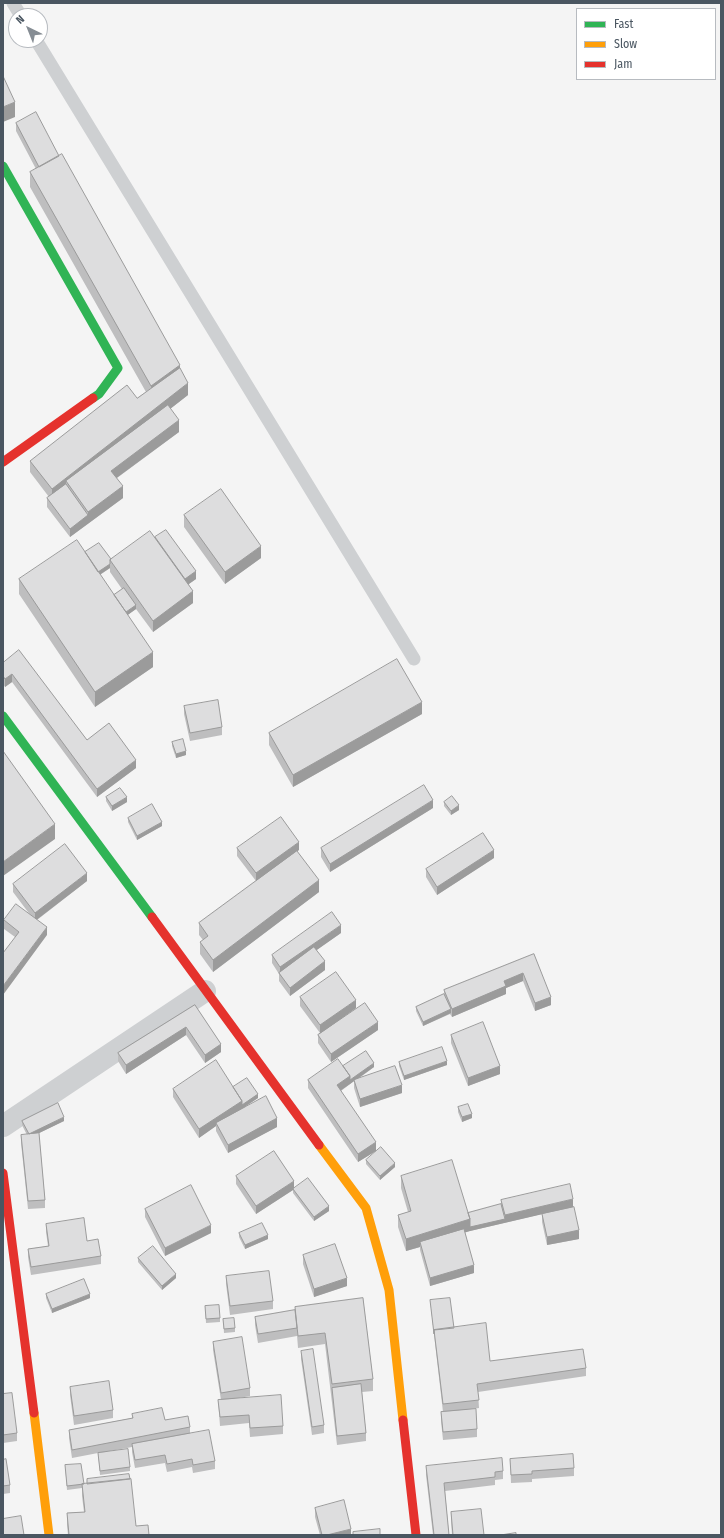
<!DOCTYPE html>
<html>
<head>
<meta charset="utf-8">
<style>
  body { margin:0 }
  #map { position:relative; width:724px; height:1538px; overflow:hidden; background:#f4f4f4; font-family:"Fira Sans Condensed",sans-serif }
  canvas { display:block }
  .frame { position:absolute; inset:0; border:4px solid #4a5661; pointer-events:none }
  .legend { position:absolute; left:576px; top:8px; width:140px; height:72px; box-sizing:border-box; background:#fff; border:1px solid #b7bbc0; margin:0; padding:5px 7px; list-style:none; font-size:12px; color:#4a5661 }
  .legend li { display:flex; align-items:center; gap:8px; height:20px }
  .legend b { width:20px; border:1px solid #b7bbc0 }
  .north { position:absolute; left:8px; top:8px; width:40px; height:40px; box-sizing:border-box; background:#fff; border:1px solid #b7bbc0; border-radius:50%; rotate:317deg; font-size:11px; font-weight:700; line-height:16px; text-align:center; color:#4a5661 }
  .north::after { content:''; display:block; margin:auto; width:14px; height:18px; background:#868d94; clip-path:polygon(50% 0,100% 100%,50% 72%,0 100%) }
</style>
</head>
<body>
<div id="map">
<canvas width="724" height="1538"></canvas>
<div class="frame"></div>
<ul class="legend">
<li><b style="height:5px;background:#30b455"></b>Fast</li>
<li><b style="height:5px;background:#ff9f0a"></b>Slow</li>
<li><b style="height:5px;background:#e5322d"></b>Jam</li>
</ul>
<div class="north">N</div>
</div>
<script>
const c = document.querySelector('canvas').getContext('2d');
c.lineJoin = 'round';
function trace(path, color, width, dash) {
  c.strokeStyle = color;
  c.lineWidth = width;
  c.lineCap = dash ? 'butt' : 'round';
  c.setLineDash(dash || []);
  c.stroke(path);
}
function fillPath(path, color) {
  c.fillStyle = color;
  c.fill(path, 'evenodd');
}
trace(new Path2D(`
  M13,3L21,16
  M36,40L414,659`), '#ced0d2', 13);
trace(new Path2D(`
  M3,1126L205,991`), '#ced0d2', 22);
trace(new Path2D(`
  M3,166L118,368L99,394L93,398
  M3,716L152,917`), '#30b455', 9);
trace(new Path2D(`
  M319,1145L366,1208L389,1290L403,1420
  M34,1413L49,1535`), '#ff9f0a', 9);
trace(new Path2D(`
  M3,462L93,398
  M152,917L319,1145
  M3,1173L34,1413
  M403,1420L416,1535`), '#e5322d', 9);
fillPath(new Path2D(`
  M16,123L59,156L180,368L188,395L170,409L179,432L117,478L123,498L70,537L47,507V498L49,497L30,472V461L137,398L146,392L30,187V172L36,169L16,131Z
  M184,515L261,558L225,584L184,527Z
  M155,537L196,579L189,584L193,603L153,632L136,609L127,615L153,667L95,707L19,594V579L85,552L111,559ZM110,568V572L122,589L114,595L100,575Z
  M3,663L87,740L136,768L97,797L12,682L5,687L3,684Z
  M184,706L222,727V735L190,741L184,714Z
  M422,714L293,787L269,745V733Z
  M172,742L186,755L176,758L172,746Z
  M106,797L127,802L112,811L106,801Z
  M444,802L459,810L451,815L444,806Z
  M433,808L330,872L321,857V848Z
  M128,818L162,826L137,840L128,822Z
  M237,848L299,850L297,851L319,892L213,972L200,954V942L203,940L199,935V923L256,881L237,856Z
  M494,858L437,895L426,877V869Z
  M87,881L37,920L47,935L15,937L4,929V920L31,916L13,892V884Z
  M341,933L316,950L325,970L290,996L279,981V974L272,963V955Z
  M534,954L551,1005L535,1011L523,981L506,988V994L452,1017L450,1014L423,1026L416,1011V1007L444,994V990Z
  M300,997L356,1008L327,1029L378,1030L331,1062L318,1043V1035L320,1033L300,1006Z
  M195,1005L221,1052L205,1063L186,1035L126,1074L118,1061V1053Z
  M451,1035L500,1074L468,1086L451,1043Z
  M399,1062L447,1065L404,1080L399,1066Z
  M343,1066L374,1067L358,1079L402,1093L360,1107L354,1088V1081L341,1091L376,1151L358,1162L308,1088V1080Z
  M233,1087L258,1098L245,1107L277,1127L228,1153L216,1131V1126L199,1138L173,1097V1089Z
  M458,1107L472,1118L462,1122L458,1112Z
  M22,1121H64L39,1133L45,1200V1208L28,1209L21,1143V1135H27L22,1125Z
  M366,1160L395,1167L380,1180L366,1164Z
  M236,1176L294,1188L329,1211L314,1221L293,1193V1190L256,1214L236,1184Z
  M401,1176L468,1213L501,1204V1200L573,1207L579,1239L547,1245L542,1222V1214L470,1231L465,1232L474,1273L430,1286L420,1250V1247L406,1251L398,1227V1215L408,1212L401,1188Z
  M145,1209L211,1233L165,1256L145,1217Z
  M46,1224L87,1241L101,1256V1264L31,1275L28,1257V1249L48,1246L46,1232Z
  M239,1233L268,1239L245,1249L239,1237Z
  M303,1255L347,1286L314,1297L303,1264Z
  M138,1258L176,1278L162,1290L138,1262Z
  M226,1276L273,1301V1309L230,1315L226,1284Z
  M46,1294L90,1298L52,1313L46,1298Z
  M363,1298L373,1379V1391L362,1392L366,1433V1441L337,1445L325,1344L298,1348L297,1335V1336L258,1343L255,1325V1317L295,1310V1307Z
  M430,1300L454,1328L490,1361L586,1368V1376L478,1392L479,1408L459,1411L477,1429V1437L443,1440L441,1421V1412H443Z
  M205,1306L220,1318V1322L206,1323Z
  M223,1319L235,1328V1332L224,1333Z
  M213,1342L250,1388V1396L234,1399L283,1426V1434L250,1437L249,1423L220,1426L218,1400H221L213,1350Z
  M301,1351L324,1425V1433L312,1435L301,1359Z
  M70,1387L113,1410V1418L74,1425L70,1395Z
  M3,1394L17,1433V1441L3,1443Z
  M132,1414L165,1420L190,1427V1433L215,1461V1469L193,1473L192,1467L167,1472L165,1463L135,1468L132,1452V1447L105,1452L130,1467V1471L100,1475L98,1453L72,1458L69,1438V1430L132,1418Z
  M510,1459L574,1468V1476L532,1479V1482L511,1483Z
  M3,1460L10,1485V1493L3,1494Z
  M65,1465L84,1484H87V1479L136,1526L149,1535H68L67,1525V1513L84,1512L82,1496V1488L67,1490Z
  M426,1466L503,1471V1479L495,1480V1485L445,1491L449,1535H433L426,1475Z
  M315,1508L351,1535H320L315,1517Z
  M451,1512L484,1535H452L451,1520Z`), '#bebebf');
fillPath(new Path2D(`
  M15,102V117L3,122V107Z
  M180,365V380L151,401V386Z
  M188,383V395L70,487L66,481V490L52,501V489Z
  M179,420V432L111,482V471Z
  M123,486V498L70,537V529L88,515V512Z
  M261,546V558L225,584V572Z
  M110,564V568L93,579V575Z
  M196,571V579L183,588V580Z
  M193,591V603L153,632V621Z
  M136,605V609L121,620V616Z
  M153,652V667L95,707V692Z
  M12,674V682L5,687V679Z
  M422,702V714L293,787V775Z
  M186,751V755L176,758V754Z
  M136,760V768L97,797V789Z
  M127,797V802L112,811V806Z
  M433,800V808L330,872V864Z
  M459,805V810L451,815V811Z
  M162,822V826L137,840V836Z
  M55,824V839L3,876V862Z
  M299,842V850L256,881V873Z
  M494,850V858L437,895V887Z
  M87,873V881L35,921V913Z
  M319,880V892L213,972V960Z
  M341,925V933L280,976V967Z
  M47,927V935L3,995V986Z
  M325,961V970L290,996V988Z
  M523,973V981L506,988V994L452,1017V1009L504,981Z
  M551,997V1005L535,1011V1003Z
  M356,1000V1008L320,1034V1025Z
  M451,1009V1013L423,1026V1022Z
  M378,1022V1030L331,1062V1054Z
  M186,1027V1035L126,1074V1065Z
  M221,1044V1052L205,1063V1055Z
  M447,1061V1065L404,1080V1076Z
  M374,1063V1067L350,1084V1080Z
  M500,1066V1074L468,1086V1078Z
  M350,1076V1084L337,1093V1085Z
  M402,1085V1093L360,1107V1099Z
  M258,1094V1098L217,1125L216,1123V1126L199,1138V1129L242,1101Z
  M472,1114V1118L462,1122V1117Z
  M64,1117V1121L29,1138V1134Z
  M277,1118V1127L228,1153V1145Z
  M376,1142V1151L358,1162V1154Z
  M395,1163V1167L380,1180V1176Z
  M294,1181V1189H293V1190L256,1214V1206Z
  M573,1199V1207L470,1231L421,1246L420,1242V1247L406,1251V1239L470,1219H505V1215Z
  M329,1206V1211L314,1221V1217Z
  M211,1225V1233L165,1256V1248Z
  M579,1230V1239L547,1245V1237Z
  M268,1235V1239L245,1249V1245Z
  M474,1265V1273L430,1286V1278Z
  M176,1274V1278L162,1290V1286Z
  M347,1278V1286L314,1297V1289Z
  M90,1294V1298L52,1313V1309Z
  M351,1529V1535H327Z`), '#9b9b9b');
const building = new Path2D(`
  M3,76L15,102L3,107Z
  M36,112L59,156L39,167L16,123Z
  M62,154L180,365L151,386L30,172Z
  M180,368L188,383L52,489L30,461L127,385L137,398Z
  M168,405L179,420L111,471L123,486L88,512L66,481Z
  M66,484L88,515L70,529L47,498Z
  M221,489L261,546L225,572L184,515Z
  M166,530L196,571L185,579L155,537Z
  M150,531L193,591L153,621L110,560Z
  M77,540L153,652L95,692L19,579Z
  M99,543L111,559L110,560V564L98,572L85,552Z
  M124,588L136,605L126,612L114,595Z
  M19,650L87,740L109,723L136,760L97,789L12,674L5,679L3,676V663Z
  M397,659L422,702L293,775L269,733Z
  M218,700L222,727L190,733L184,706Z
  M183,739L186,751L176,754L172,742Z
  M3,751L55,824L3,862Z
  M424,785L433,800L330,864L321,848Z
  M120,788L127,797L112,806L106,797Z
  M452,796L459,805L451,811L444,802Z
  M152,804L162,822L137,836L128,818Z
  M281,817L299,842L256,873L237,848Z
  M483,833L494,850L437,887L426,869Z
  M65,844L87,873L35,913L13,884Z
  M297,851L319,880L213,960L200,942L208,936L199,923Z
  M16,904L47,927L3,986V953L19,932L4,920Z
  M332,912L341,925L280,967L272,955Z
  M314,947L325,961L290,988L279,973Z
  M534,954L551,997L535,1003L523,973L504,981L506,986L452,1009L444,990Z
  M336,972L356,1000L320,1025L300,997Z
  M444,994L451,1009L423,1022L416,1007Z
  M365,1003L378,1022L331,1054L318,1035Z
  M195,1005L221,1044L205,1055L186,1027L126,1065L118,1053Z
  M483,1022L500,1066L468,1078L451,1035Z
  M442,1047L447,1061L404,1076L399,1062Z
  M366,1051L374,1063L350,1080V1076L343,1066Z
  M338,1059L350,1076L337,1085L376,1142L358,1154L308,1080Z
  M216,1060L242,1101L199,1129L173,1089Z
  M395,1066L402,1085L360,1099L354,1080Z
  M247,1078L258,1094L242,1105V1101L233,1087Z
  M266,1096L277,1118L228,1145L216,1123Z
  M58,1103L64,1117L29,1134L22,1121Z
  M468,1104L472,1114L462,1117L458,1107Z
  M39,1133L45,1200L28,1201L21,1135Z
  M381,1147L395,1163L380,1176L366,1160Z
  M274,1151L294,1181L256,1206L236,1176Z
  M452,1160L470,1219L406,1239L398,1215L411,1211L401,1176Z
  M308,1178L329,1206L314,1217L293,1189Z
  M570,1184L573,1199L505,1215L501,1200Z
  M191,1185L211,1225L165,1248L145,1209Z
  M501,1204L505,1219L470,1227V1219L468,1213Z
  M574,1207L579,1230L547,1237L542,1214Z
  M84,1218L87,1241L98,1239L101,1256L31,1267L28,1249L49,1246L46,1224Z
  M262,1223L268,1235L245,1245L239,1233Z
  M464,1229L474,1265L430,1278L420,1242Z
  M335,1244L347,1278L314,1289L303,1255Z
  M153,1246L176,1274L162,1286L138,1258Z
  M269,1271L273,1301L230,1306L226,1276Z
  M84,1279L90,1294L52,1309L46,1294Z
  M363,1298L373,1379L332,1384L325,1333L298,1336L295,1307Z
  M450,1298L454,1328L434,1330V1334L430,1300Z
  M219,1305L220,1318L206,1319L205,1306Z
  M295,1310L297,1328L258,1334L255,1317Z
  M234,1318L235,1328L224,1329L223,1319Z
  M486,1323L490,1361L583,1349L586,1368L477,1384L479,1400L443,1404L434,1330Z
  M242,1337L250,1388L221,1393L213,1342Z
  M313,1349L324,1425L312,1427L301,1351Z
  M109,1381L113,1410L74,1416L70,1387Z
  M361,1384L366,1433L337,1436L332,1388Z
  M12,1393L17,1433L3,1435V1394Z
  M281,1395L283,1426L250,1428L249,1415L220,1417L218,1400Z
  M162,1408L165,1420L188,1416L190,1427L72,1450L69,1430L133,1418L132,1414Z
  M476,1409L477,1429L443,1432L441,1412Z
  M209,1430L215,1461L193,1465L192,1459L167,1464L165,1455L135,1460L132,1444Z
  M128,1449L130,1467L100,1471L98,1453Z
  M573,1454L574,1468L532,1471V1474L511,1475L510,1459Z
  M502,1458L503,1471L495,1472V1477L444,1483L449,1535H434L426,1466Z
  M6,1459L10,1485L3,1486V1460Z
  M81,1464L84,1484L67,1486L65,1465Z
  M129,1474L130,1479L87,1484V1479Z
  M131,1479L136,1526L148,1525L149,1535H69L67,1513L85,1512L82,1484Z
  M344,1500L351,1529L327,1535H322L315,1508Z
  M481,1509L484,1535H453L451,1512Z
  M21,1516L24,1535H3V1519Z
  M380,1529V1535H353V1532Z
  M516,1533V1535H501Z`);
fillPath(building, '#ddddde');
trace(building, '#9b9b9b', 1);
</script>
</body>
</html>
